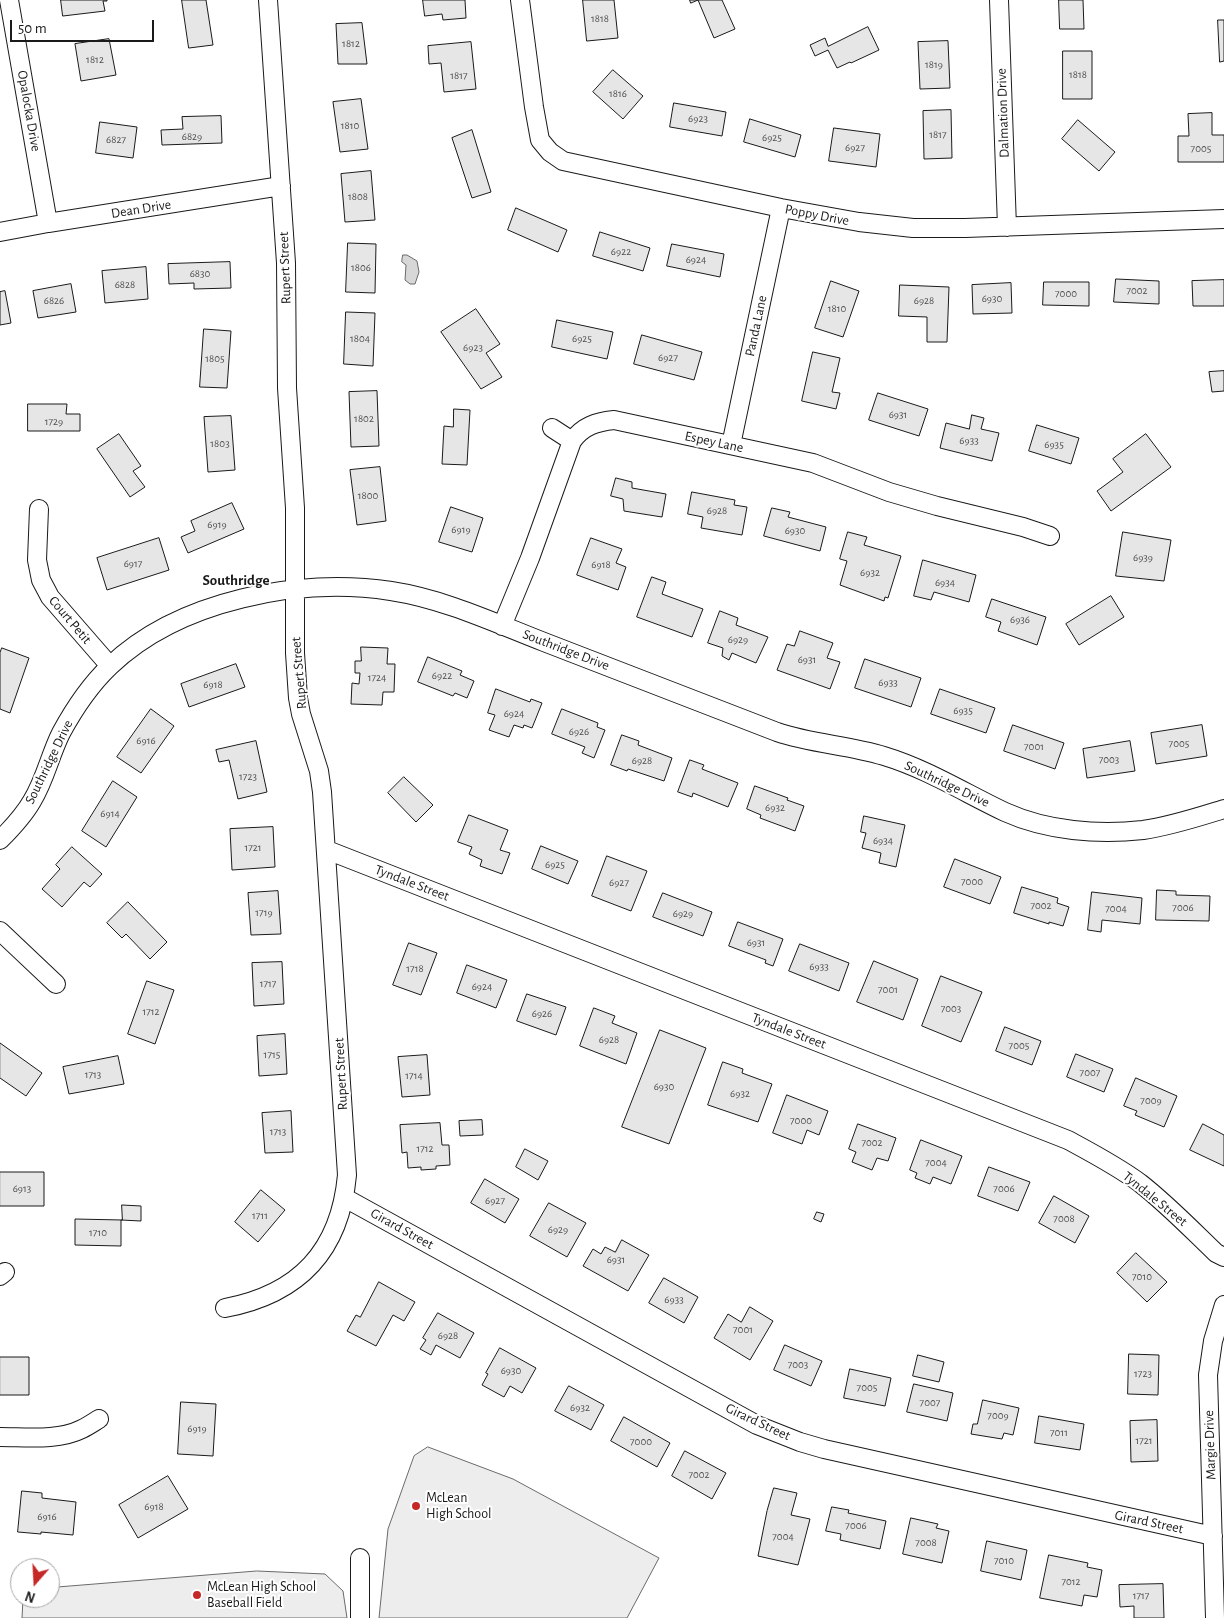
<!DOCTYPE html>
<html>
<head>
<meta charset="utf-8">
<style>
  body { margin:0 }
  #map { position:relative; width:1224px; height:1618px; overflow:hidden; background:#fff; font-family:"Alegreya Sans",sans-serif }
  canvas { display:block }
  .north { position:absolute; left:10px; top:1558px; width:50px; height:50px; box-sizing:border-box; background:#fff; border:1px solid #a3a3a3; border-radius:50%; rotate:199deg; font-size:14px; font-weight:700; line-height:20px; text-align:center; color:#1a1a1a }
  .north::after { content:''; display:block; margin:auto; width:18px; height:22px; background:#c62828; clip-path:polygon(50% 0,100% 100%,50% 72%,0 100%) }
  .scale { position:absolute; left:10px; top:20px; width:144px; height:22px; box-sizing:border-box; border:2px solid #1a1a1a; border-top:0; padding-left:6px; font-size:15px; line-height:18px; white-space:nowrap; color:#1a1a1a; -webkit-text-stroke:4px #fff; paint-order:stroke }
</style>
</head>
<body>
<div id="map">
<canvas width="1224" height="1618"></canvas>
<div class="north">N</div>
<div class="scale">50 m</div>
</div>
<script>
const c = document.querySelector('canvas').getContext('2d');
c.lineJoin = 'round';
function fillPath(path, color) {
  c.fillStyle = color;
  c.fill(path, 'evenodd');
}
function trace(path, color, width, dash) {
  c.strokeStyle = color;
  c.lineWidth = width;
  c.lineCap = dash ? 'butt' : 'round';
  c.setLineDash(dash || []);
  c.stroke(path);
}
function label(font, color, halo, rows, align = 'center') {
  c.font = font + ' "Alegreya Sans",sans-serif';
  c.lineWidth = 4;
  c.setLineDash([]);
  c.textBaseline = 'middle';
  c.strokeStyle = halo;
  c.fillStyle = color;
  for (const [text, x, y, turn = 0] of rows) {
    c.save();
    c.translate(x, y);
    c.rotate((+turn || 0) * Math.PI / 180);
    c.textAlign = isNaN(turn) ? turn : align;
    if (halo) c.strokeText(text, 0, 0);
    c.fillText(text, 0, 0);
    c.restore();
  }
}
const green = new Path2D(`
  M428,1447L513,1479L659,1558L627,1618H379L388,1529L414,1456Z
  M257,1571L325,1574L343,1591L347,1618H22L23,1598H50V1588Z`);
fillPath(green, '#ededed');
trace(green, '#6a6a6a', 1);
const water = new Path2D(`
  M403,255H407L417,261L419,272L415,284H410L405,280L406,265L402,262Z`);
fillPath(water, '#d7d7d7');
trace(water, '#6a6a6a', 1);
const building = new Path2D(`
  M61,0H107V1H103L105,11L63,16Z
  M182,0H206L213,45L189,48Z
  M423,0H465L466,18L443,20L442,14L425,16Z
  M583,0H614L618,38L587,41Z
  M690,0H722L735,29L714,38L698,0L691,3Z
  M1059,0H1083L1084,29H1060Z
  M1218,20H1224V61L1220,62Z
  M362,23L367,64H338L336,24Z
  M868,27L879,50L851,63L850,62L837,68L828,50L815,56L810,45L825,38L828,46Z
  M109,39L116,75L81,81L75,44Z
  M948,41L950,88L920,89L918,42Z
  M471,42L476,89L444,92L441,63L429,64L428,46Z
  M1063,51H1092V99H1063Z
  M613,70L643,96L623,119L593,92Z
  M361,99L368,149L340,152L333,102Z
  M674,103L726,112L722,136L670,127Z
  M951,110L952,158L924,159L923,111Z
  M1212,113V135H1224V162H1178V136H1189L1188,114Z
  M221,116L222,143L162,145L161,130L183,129L182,117Z
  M750,119L801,135L795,157L744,142Z
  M1078,120L1115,152L1099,171L1062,139Z
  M100,122L137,127L133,158L96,153Z
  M834,128L880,134L876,167L829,161Z
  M472,130L491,192L472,198L452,138Z
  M371,171L375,220L345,222L341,174Z
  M516,208L567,230L558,252L508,230Z
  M600,232L650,248L643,271L593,256Z
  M348,243L376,244L375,293L346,292Z
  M672,244L724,254L720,277L667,266Z
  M230,262L231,288L194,289V283L169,284L168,264Z
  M146,267L148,299L105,303L102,271Z
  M1116,279L1159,281V304L1114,302Z
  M1224,280V306H1193L1192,281Z
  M831,281L859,291L843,337L815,328Z
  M1044,282H1089V306L1043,305Z
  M1011,283L1012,313L973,314L972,285Z
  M71,284L76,312L38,318L33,291Z
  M900,285L949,287L947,342H927V317L899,316Z
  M5,291L11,323L0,325V292Z
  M476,309L500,344L486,353L502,377L481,389L441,332Z
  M346,312L375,313L373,366L344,364Z
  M557,320L613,332L607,359L552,347Z
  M204,329L231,331L227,388L200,387Z
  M642,335L702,352L694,380L634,364Z
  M813,352L840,358L832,392L840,393L836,409L802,401Z
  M1224,371V391L1212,392L1209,372Z
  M377,391L379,446L351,447L349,392Z
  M878,393L928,409L919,436L869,420Z
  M28,404H67L66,414H80V431H28Z
  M454,409L470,410L467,465L442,464L444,426L453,427Z
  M972,415L984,418L981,429L999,433L992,461L940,448L946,423L969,429Z
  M231,416L235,470L208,472L204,417Z
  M1037,425L1079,438L1071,464L1029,451Z
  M119,434L141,466L133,471L145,487L130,497L97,449Z
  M1146,434L1171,467L1111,511L1097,491L1123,472L1113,459Z
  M380,467L386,521L357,525L350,470Z
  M616,478L632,482V488L666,494L662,517L624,511L623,499L611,496Z
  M692,492L735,500L734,505L747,507L742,535L701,528L703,517L688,514Z
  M232,503L244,529L188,553L181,537L195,531L191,521Z
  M451,507L483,518L472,552L439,542Z
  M772,508L790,512L788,517L826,527L820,551L764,536Z
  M848,532L867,537L864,545L901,556L888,598L885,597L884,601L840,585L847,561L840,559Z
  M1123,532L1171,540L1164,581L1116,576Z
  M159,538L169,570L107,590L97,558Z
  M591,538L622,549L616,563L626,567L618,590L577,575Z
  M923,560L976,575L969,602L934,592L931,600L914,596Z
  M652,577L666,582L662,594L703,609L692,637L637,617Z
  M1111,596L1124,617L1079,645L1066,624Z
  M992,599L1046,617L1037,645L998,631L1001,622L986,617Z
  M720,611L738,618L736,625L768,637L756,663L732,653L729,660L722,656L723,648L708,643Z
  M800,631L833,643L827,658L840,662L830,689L777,670L787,644L794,646Z
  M361,647L388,648L387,664H395L394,692H383L382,705L351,704L352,683L359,684L360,673H355V661H361Z
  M2,648L29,658L10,713L0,709V653Z
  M428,657L462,671L460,675L474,681L467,698L455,693L453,696L418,682Z
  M865,659L921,678L911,707L855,688Z
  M236,664L245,687L189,707L181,684Z
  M496,689L530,702L531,699L542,703L532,728L524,725L523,728L514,725L509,737L489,730L495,715L488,713Z
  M940,689L995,708L986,733L931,714Z
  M151,709L174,726L141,773L117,757Z
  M562,709L598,723L597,727L605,730L594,758L582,753L585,747L552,734Z
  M1013,725L1064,743L1055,769L1004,751Z
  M1202,725L1207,756L1156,764L1151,733Z
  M622,735L639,741L638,745L672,758L664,781L628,769L627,771L611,765Z
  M256,741L267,792L238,799L229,760L219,762L216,750Z
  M1130,741L1135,771L1087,778L1083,749Z
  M690,760L704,765L702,769L738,783L728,807L693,793L692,797L678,792Z
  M404,777L433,805L416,822L388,793Z
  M113,781L137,797L106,847L82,831Z
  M755,786L788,798L787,800L804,806L795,831L760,818L761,815L747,809Z
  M469,815L508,830L500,850L510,853L502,874L480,866L482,860L469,854L472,847L458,842Z
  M864,816L905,825L896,867L879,863L881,853L862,848L866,833L861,832Z
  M273,827L275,867L232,870L230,829Z
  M541,846L578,861L568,884L532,869Z
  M72,847L102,874L90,887L84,882L62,907L42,889L60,869L56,865Z
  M607,856L647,871L631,911L592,896Z
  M955,859L1001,877L990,904L944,887Z
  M1022,887L1058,898L1057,903L1069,907L1063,926L1049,922V924L1014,913Z
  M1157,890L1176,891V895L1210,896L1209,921L1156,920Z
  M278,891L281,934L251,935L248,893Z
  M1092,892L1142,898L1140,924L1102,920L1101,932L1088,930Z
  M663,893L712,912L703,936L653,917Z
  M128,902L167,942L150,959L126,934L122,938L107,923Z
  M738,922L783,939L773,966L765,963L766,960L729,946Z
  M409,943L437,953L421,995L393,985Z
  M800,944L849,963L839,991L789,971Z
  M874,961L918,979L903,1020L857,1002Z
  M282,962L284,1004L254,1006L252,963Z
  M467,965L507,980L496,1008L457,993Z
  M941,976L982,992L961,1042L922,1026Z
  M147,981L174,990L155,1044L128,1034Z
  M527,994L566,1007L556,1035L517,1021Z
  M594,1008L615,1016L612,1023L637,1033L626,1064L580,1046Z
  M1005,1027L1041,1041L1032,1065L996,1051Z
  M660,1030L706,1048L669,1144L622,1127Z
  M285,1034L287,1074L259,1076L257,1036Z
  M0,1043L42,1073L26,1096L0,1078Z
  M1076,1054L1113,1069L1104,1092L1067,1077Z
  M427,1055L430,1095L402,1097L398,1057Z
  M118,1056L124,1084L69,1094L63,1067Z
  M723,1062L743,1069L742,1073L772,1084L758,1122L708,1105Z
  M1136,1078L1177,1096L1164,1127L1135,1115L1137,1111L1124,1106Z
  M787,1095L828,1111L819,1135L807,1130L802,1144L773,1133Z
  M291,1111L293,1152L265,1153L262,1113Z
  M482,1120L483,1135L460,1136L459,1121Z
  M440,1123L442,1145H449L450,1165L436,1166V1169L421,1170V1167L408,1168L407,1152L402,1153L400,1125Z
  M858,1124L896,1138L888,1161L877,1158L872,1170L852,1162L856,1152L849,1149Z
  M1203,1124L1224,1135V1166L1190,1150Z
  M921,1140L962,1156L951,1184L933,1177L930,1184L915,1178L917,1173L910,1170Z
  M525,1149L548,1161L538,1180L516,1167Z
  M989,1167L1030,1182L1018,1211L978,1196Z
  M0,1172H44V1206H0Z
  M485,1179L519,1199L505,1223L471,1203Z
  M261,1190L285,1210L258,1242L235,1222Z
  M1054,1196L1089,1216L1075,1243L1039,1223Z
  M549,1203L586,1223L567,1257L530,1236Z
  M122,1205L141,1206V1221L121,1220V1246L75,1245V1219L122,1220Z
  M817,1212L824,1214L821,1222L814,1219Z
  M622,1240L649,1255L628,1291L583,1266L593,1249L601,1254L605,1247L615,1252Z
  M1136,1253L1167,1282L1147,1302L1117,1273Z
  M664,1278L698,1297L684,1323L649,1303Z
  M379,1282L415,1302L404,1321L393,1315L376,1346L347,1331L356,1315L360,1317Z
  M750,1307L773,1321L750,1360L714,1338L728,1314L741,1322Z
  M438,1313L474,1333L460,1358L436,1345L431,1355L420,1349L426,1340L423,1338Z
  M785,1345L822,1361L811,1386L774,1370Z
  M500,1348L536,1368L522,1393L510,1386L504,1397L482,1385L488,1374L486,1373Z
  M1129,1354L1159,1355L1158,1395L1128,1394Z
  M918,1355L944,1362L939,1382L913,1376Z
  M0,1357H29V1395H0Z
  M850,1369L891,1378L885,1406L844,1398Z
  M914,1384L953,1393L947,1421L907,1412Z
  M569,1386L604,1405L591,1430L555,1411Z
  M983,1400L1019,1408L1013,1435L1004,1433L1002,1439L971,1434L973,1424H977Z
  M181,1402L216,1404L213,1456L178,1454Z
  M1039,1416L1084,1424L1080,1450L1035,1443Z
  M624,1417L670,1443L657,1467L611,1441Z
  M1157,1420L1158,1461L1131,1462L1130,1421Z
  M685,1451L726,1473L712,1499L672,1476Z
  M168,1476L188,1509L138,1538L119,1505Z
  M774,1488L797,1493L791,1515L810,1519L798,1565L758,1556L767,1511Z
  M22,1491L42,1493V1498L76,1502L73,1535L41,1532V1534L18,1532Z
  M832,1507L849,1510L848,1513L886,1521L880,1549L840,1540L841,1534L826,1531Z
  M911,1518L938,1524L936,1528L949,1531L942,1563L903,1554Z
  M987,1541L1027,1550L1021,1580L981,1571Z
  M1049,1555L1088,1563L1087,1567L1102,1570L1097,1597L1084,1595L1082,1606L1040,1598Z
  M1163,1584L1164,1618H1134V1606L1120,1607L1119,1585Z`);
fillPath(building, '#e6e6e6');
trace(building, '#1a1a1a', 1);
const minor = new Path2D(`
  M9,0L48,223
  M520,0L534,107L540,140L550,152L563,161L781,208L859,222L913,228H965L1224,219
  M999,0L1007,227
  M0,232L48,223L281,186
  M552,428L572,441
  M731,445L781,208
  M39,509L37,560L41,580L50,597L110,666
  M502,626L530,558L572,441C583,426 596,422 614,420L813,463L889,492L937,506L1023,527L1050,536
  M0,840C11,829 24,815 32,801C45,780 50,755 61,733C74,709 90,685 110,666C179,600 299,577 391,591C444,599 495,623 544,642C622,672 699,702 777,732C812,744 849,745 884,756C927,769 965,793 1005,812C1047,831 1098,835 1143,830C1171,826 1198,817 1224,809
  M327,850L1068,1140C1092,1153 1117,1166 1140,1183C1167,1204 1191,1229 1216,1253L1224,1257
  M0,931L56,984
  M345,1198L757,1425L800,1442L824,1449L1213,1536
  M0,1276L5,1272
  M225,1308C299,1294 340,1251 347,1175L322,792L319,771L301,714L298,698L295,653V508L287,388L286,263L268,0
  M0,1437C26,1437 58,1441 82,1429C88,1426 94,1422 99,1419
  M360,1618V1558
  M1215,1618L1208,1375L1213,1341L1224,1305`);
trace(minor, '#1a1a1a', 20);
trace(minor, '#fff', 18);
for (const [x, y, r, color] of [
  [416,1506,5,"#c62828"],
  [197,1595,5,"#c62828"]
]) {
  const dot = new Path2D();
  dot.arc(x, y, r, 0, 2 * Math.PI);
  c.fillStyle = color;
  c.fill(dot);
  trace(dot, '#fff', 2);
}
label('11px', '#4d4d4d', null, [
  ["1818",600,19],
  ["1812",351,44],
  ["1812",95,60],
  ["1819",934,65],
  ["1818",1078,75],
  ["1817",459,76],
  ["1816",618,94],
  ["6923",698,119],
  ["1810",350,126],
  ["1817",938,135],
  ["6829",192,137],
  ["6925",772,138],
  ["6827",116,140],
  ["6927",855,148],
  ["7005",1201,149],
  ["1808",358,197],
  ["6922",621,252],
  ["6924",696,260],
  ["1806",361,268],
  ["6830",200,274],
  ["6828",125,285],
  ["7002",1137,291],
  ["7000",1066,294],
  ["6930",992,299],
  ["6826",54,301],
  ["6928",924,301],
  ["1810",837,309],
  ["1804",360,339],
  ["6925",582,339],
  ["6923",473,348],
  ["6927",668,358],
  ["1805",215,359],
  ["6931",898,415],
  ["1802",364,419],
  ["1729",54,422],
  ["6933",969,441],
  ["1803",220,444],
  ["6935",1054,445],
  ["1800",368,496],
  ["6928",717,511],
  ["6919",217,525],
  ["6919",461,530],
  ["6930",795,531],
  ["6939",1143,558],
  ["6917",133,564],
  ["6918",601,565],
  ["6932",870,573],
  ["6934",945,583],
  ["6936",1020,620],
  ["6929",738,640],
  ["6931",807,660],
  ["6922",442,676],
  ["1724",377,678],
  ["6933",888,683],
  ["6918",213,685],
  ["6935",963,711],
  ["6924",514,714],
  ["6926",579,732],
  ["6916",146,741],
  ["7005",1179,744],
  ["7001",1034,747],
  ["7003",1109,760],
  ["6928",642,761],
  ["1723",248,777],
  ["6932",775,808],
  ["6914",110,814],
  ["6934",883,841],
  ["1721",253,848],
  ["6925",555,865],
  ["7000",972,882],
  ["6927",619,883],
  ["7002",1041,906],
  ["7006",1183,908],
  ["7004",1116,909],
  ["1719",264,913],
  ["6929",683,914],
  ["6931",756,943],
  ["6933",819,967],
  ["1718",415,969],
  ["1717",268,984],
  ["6924",482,987],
  ["7001",888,990],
  ["7003",951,1009],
  ["1712",151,1012],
  ["6926",542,1014],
  ["6928",609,1040],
  ["7005",1019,1046],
  ["1715",272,1055],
  ["7007",1090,1073],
  ["1713",93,1075],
  ["1714",414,1076],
  ["6930",664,1087],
  ["6932",740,1094],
  ["7009",1151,1101],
  ["7000",801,1121],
  ["1713",278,1132],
  ["7002",872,1143],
  ["1712",425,1149],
  ["7004",936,1163],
  ["6913",22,1189],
  ["7006",1004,1189],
  ["6927",495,1201],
  ["1711",260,1216],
  ["7008",1064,1219],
  ["6929",558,1230],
  ["1710",98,1233],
  ["6931",616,1260],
  ["7010",1142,1277],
  ["6933",674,1300],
  ["7001",743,1330],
  ["6928",448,1336],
  ["7003",798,1365],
  ["6930",511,1371],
  ["1723",1143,1374],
  ["7005",867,1388],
  ["7007",930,1403],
  ["6932",580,1408],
  ["7009",998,1416],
  ["6919",197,1429],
  ["7011",1059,1433],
  ["1721",1144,1441],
  ["7000",641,1442],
  ["7002",699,1475],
  ["6918",154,1507],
  ["6916",47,1517],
  ["7006",856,1526],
  ["7004",783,1537],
  ["7008",926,1543],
  ["7010",1004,1561],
  ["7012",1071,1582],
  ["1717",1141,1596]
]);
label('14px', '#1a1a1a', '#fff', [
  ["Opalocka Drive",29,111,80],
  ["Dalmation Drive",1003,113,-92],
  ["Dean Drive",141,209,-9],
  ["Poppy Drive",817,215,11],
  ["Rupert Street",285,268,-92],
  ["Panda Lane",756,326,-78],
  ["Espey Lane",714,442,12],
  ["Court Petit",70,620,50],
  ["Southridge Drive",566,650,21],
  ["Rupert Street",299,673,-95],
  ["Southridge Drive",49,762,-64],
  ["Southridge Drive",947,784,25],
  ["Tyndale Street",412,883,21],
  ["Tyndale Street",789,1031,21],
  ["Rupert Street",341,1074,-93],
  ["Tyndale Street",1155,1199,39],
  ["Girard Street",402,1229,29],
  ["Girard Street",758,1422,25],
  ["Margie Drive",1210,1445,-92],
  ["Girard Street",1149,1522,12]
]);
label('14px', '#1a1a1a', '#fff', [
  ["McLean",426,1498],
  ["High School",426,1514],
  ["McLean High School",207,1587],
  ["Baseball Field",207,1603]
], 'left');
label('bold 15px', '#1a1a1a', '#fff', [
  ["Southridge",236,580]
]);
</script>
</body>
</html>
